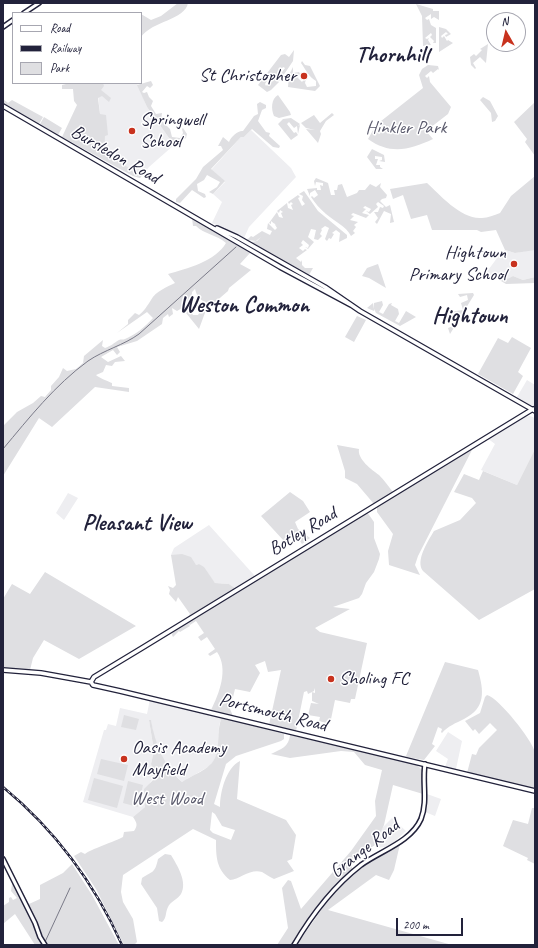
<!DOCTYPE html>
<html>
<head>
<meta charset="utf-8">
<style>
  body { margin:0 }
  #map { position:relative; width:538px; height:948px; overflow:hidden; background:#fff; font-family:Caveat,sans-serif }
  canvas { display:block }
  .frame { position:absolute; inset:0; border:4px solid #22223b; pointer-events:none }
  .legend { position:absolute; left:12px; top:12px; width:130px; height:72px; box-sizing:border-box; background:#fff; border:1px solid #a7a7b1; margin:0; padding:5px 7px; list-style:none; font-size:12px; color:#22223b }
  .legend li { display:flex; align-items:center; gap:8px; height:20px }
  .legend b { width:20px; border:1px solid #a7a7b1 }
  .north { position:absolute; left:486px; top:12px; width:40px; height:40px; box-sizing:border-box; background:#fff; border:1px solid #a7a7b1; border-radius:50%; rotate:352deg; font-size:11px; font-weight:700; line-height:16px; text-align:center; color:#22223b }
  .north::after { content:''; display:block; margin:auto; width:14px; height:18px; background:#c8321e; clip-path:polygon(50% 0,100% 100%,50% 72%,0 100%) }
  .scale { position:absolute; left:396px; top:918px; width:67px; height:18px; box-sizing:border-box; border:2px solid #22223b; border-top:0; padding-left:5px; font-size:12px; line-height:14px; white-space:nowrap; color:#22223b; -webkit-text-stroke:3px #fff; paint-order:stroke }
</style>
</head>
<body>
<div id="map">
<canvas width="538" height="948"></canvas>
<div class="frame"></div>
<ul class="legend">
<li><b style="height:5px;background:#fff"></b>Road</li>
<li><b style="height:5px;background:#22223b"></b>Railway</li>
<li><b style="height:11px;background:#dfdfe2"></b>Park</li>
</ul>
<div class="north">N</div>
<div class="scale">200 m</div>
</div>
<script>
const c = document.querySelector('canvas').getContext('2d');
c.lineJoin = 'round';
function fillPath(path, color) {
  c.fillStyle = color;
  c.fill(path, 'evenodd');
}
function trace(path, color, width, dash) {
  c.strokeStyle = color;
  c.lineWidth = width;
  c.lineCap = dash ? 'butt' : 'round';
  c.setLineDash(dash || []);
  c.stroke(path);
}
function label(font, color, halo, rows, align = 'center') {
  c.font = font + ' Caveat,sans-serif';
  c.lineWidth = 3;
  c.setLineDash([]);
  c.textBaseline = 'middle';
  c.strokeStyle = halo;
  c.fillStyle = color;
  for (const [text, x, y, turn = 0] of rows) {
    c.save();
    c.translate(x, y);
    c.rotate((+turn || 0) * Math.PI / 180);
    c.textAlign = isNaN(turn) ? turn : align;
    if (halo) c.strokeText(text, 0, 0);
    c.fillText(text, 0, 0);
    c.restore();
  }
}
fillPath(new Path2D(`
  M97,83H137L147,107L174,145L149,167L140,178L133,176L98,157L100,114Z
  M251,130L291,168L296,177L249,227L244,238L212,223L222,202L213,194L225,182L211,170L241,137H244Z
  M535,249V277L523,280L513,276L507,279L504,277L501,281L486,273L500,254L505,250L515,253Z
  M527,380L535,385V405H530L517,397Z
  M530,416L535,418V449L517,485L481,470L495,444L487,438L524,417Z
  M68,493L78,498L64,520L56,513Z
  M209,525L254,575V577L235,588L229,584L215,583L199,564L196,565L171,555L174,548Z
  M150,699L210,712L209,717L211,715L222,717L219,725L218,754L215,760L208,767L182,782L165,763L154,737L151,721L149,720L154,751L151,764L155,778L151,781L145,793V807L133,817L83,802L104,730H106L108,724L116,726L120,708L147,714Z
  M448,732L462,741L456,769L445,767L448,759L436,751Z
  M427,794L441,799L435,816L425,812Z
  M392,818L406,831L394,842L385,847L377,848L375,845L383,827Z`), '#eeeef1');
fillPath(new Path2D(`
  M178,3H188C185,20 152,21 141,37V14L151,20L161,16Z
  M416,4L433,9V11H439V20L434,17L431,19V14L425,18L427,20L429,19L431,25L436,28V43H433L434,41L430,37L432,35L431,33L425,38L427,39L429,38L428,40L431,45L423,46L422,16Z
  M439,27L446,29L451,34L446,37L445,35L448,34L446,32L441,36L442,38L444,36L447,41L448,40L453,43L439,52Z
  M488,44L486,63L480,57L473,63L476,68L475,69L471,65L470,57L474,54L476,56L482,50L480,49Z
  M294,50L293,61L287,70L285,69L287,70L279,81L277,79L285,68L283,67L275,78L271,75L265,84L266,86L273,77L279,82L271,90L267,92L258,85L281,55L285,54L289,57Z
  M302,61L305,65L310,66L320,86L315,91L288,87L289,75L293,67V73L299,72L300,74L298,78L302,82L305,78L306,79L305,83L307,87L316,86V81C309,77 306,70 301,63Z
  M428,65L438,66L439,70L438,69L433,73L431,71L425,76L427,78L429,76L430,82L451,107L448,114L426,131L433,139C410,150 390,155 368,139L376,125L423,88L419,75L422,69Z
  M151,81L153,85L150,88L147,86L142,92L144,93L147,92L149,97L153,101L151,106L156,114L162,113L161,120L170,129L172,137L180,138L183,133L182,129L183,128L187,134L186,138L174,145L147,107L137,85Z
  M70,83H103L104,86L101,90L111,98L109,102L102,96L98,98L100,114L106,115L108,135L105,136L104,153L139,174L142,175L140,178L133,176L62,137L77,105L74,101L73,89H62V85Z
  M278,95L290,112L291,115L279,118L274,116C271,109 271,99 278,95Z
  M483,97L490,101L498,116L495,121L492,122L491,113L480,100Z
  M3,99L8,103L12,100L43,117L39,124L3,103Z
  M260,102L266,105V108L262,110L258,121L266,132L270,133L269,136L280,146L279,148L273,147L252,129L244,137H241L211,169L225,181L213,194L209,192L217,187L220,182L207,175L204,180L197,184L198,191L205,194L206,197L204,198L192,190L180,203L176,202V199L196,179L203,167L223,150L221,146H218L223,137L229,142C231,136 239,130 243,131L254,116L258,114L257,104Z
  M535,102V156L525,142L527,139L514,122Z
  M332,113L334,115L326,121L320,131L321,134L318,143L306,129L315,130L306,128L301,123L314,115L320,123Z
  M44,117L62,128L58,135L40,124Z
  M291,118L300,124L298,126L300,125L298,134L297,126L294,128L289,122L287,124L294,133L296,132L298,135L291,140L278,124L283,119Z
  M372,149L384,155L385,162L379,161L382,160V157L375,156V159H378L376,165H380V167L383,169H376L367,157Z
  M535,176V250L515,253L505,250L496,230L481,232L477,230H432L427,215L411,219L403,195L393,199L390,189L427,183C440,195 462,220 482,218C488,218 494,215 500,213L511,196Z
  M316,178L328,183L331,195H335L334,190H337L338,185L342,184L347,197L357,193L359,190H365L370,184L376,187L381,183L380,187L387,195L386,198L382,199L380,201L386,207L390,205L394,222L390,223L391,214L384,211L377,224L375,222L378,218L374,212H378L380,207L383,208L384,206L378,202L376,204L378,207L370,214L366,211L369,212L371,209L365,206L363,208L366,209L362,213L369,215L366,218L353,213L351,215L354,216L350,220L358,222L354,225L356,227L353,231L355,233L351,236C346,226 334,221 326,214C320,209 315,203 311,197L312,196L314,198L318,195L315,190L310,193V196L307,189L317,188V190H321L320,185L323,186V183L316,182L315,186L314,181Z
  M304,191L318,211L347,235V238L339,242L340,233L336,230L332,233L334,234L331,239L329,238L327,241L325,239L329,228L325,226L321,229L322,230L320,234L322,236L318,240L314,239L316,230L311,229L308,237L314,242L308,249L305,247L308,248L309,245L303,240L301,243L303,245L299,248L303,251L305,249L307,250L296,258L301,262L302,260V265L305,268H313L309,275L251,242L257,241L261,237L256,241L247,240L251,236L253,237L262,231L270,235L272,231L267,229L268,223L275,230L277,228L274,223L277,226L271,221V224L269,223L277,212L279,217L283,218L281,213L283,212L280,210L279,213L277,211L287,203L288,208L293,210L291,205L293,204L291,202L289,204L288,202L298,195L300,197L298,198L302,206L305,204L302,200L303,196L299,194Z
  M192,218L250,253L240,264L251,270L229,288L228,291L206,310L199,329L182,308L177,311L172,308L173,314L169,317L168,314L163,318L162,324L137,341L117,347L120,352L117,355L113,350L101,357L108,362L121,356L125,361L115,362L112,366L106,365L103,372L96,375C98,377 109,382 112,383V386L129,388V392L95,387L52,427L39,418L3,476V426L17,412L33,403L41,396L45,397L51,390V386L59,377L63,368L67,371L76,369L83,363L84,356L103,340L102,346L105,348C111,346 114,343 119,340C121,339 123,340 125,339C135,335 145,327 153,318L147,312L117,333L128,324V320L135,313L139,315C145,310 147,306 151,300C156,291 167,287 175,283L168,274C186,269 216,261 226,243C217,235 204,234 196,226H193ZM195,289C197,296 199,300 206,302L198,315H193L186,306L183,304L192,299V292Z
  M378,264L386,288L369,278L362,276L367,268Z
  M513,276L523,280L535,277V283L506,284L501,281L504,277L507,279Z
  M473,293L474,295L450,334L448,328L453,326L452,319L458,316L457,312L450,314L449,312L463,310L461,303L468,300L467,295L460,297L458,294Z
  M382,301L383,305L379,312L383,314L389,304L392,303L391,305L398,309L399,314L395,321L399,323L406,311L416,317L400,326L376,313L374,309V311L367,308L373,303L374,309V303Z
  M357,316L366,320L354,342L345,337Z
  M512,337L531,348L518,372L523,376L513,394L478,374L498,338L508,343Z
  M337,445L359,449C357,459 372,470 379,475C384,480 389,487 393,492L374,504L357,484L345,478V471Z
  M470,449L472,450L418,556L415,565L420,575L389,565L388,551L393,534L377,512V506Z
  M535,449V589L479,620L423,571C415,561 428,541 434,531L460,520L476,503L472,498L454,492L464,474L479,480L483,471L517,485Z
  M290,492L303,501L310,512L295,522L298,529L310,538L302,544L295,534L284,541L261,516Z
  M367,512L374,522V538L380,554L379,559L374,572L366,583L362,594L359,598L333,607L350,609L315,628L320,632L367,643L355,699H351L350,703L335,700L330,724L319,721L320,717L308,715L311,703L319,704L312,701V692L315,693V688L314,691L308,694L307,691L304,692L296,731L269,725L281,670L268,672L265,661L255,665L260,673L250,692L235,689L230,709L233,716L211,710C219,694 229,669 217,652L210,656L208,654L215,649L207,637L201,641L198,637L204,633L196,621L190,625L188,623L190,626L180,632L179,631L173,637L172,635L173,631L189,620L188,617L190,614L178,597L176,602L169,594L170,590L168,586L173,588L176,585L171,555L182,554L191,557L196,565L199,564L204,567L215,583L229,584L235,588L241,587Z
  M45,572L136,626L79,659L44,640L33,658L30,670L3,668V599L12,584L30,594Z
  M445,662L478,670C484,691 486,708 464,719C456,723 448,726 442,733L441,732L442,729L438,727L432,744L435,746L424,760L407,757L406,756Z
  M487,695C499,698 532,740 535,752C538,761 535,779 535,789L467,773L472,754L476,755L479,748L497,730L490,723L479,734L475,729L473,731L465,721L480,713L485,697Z
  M124,715L139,719L136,730L121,727Z
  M222,717L284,734V739L281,741L236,756L226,764L214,804L220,807C220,792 226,768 240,761L237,799L286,820L296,835L292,859L287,861L294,871L274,879C269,877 266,874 262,872C251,868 240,879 230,880C216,869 216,856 216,840L193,829L123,875L121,892L123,902L133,919L137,942L134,945H124L96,889L74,856L81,852L85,854C89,850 116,841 123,837L124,832L134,831C138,825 137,823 133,817L145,807L144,789L155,778L151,764L154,751L149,720H151C155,744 164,766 182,782C201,770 218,768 218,743C219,734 218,726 222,717ZM212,812L215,814L222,826L235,830L231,840L213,833L210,830Z
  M290,735L416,764L422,770L423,794L393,785L384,825L375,845L352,860V871L332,890L298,934L292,945H277L288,928L282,888L288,880L291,881L301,909L351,851L376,816L375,801L382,770L365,765L354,752L341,751L290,758L271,754C281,749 289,747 290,735Z
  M101,759L128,765L124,781L97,774Z
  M94,778L123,786L117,808L88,800Z
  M128,781L143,785L138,807L123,803Z
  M532,808H535V864L527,860L528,858L503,846L513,820L528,824Z
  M400,844L394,870L389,880L376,875L328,910L452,945H298C302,936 309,928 315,919C339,882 362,865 400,844Z
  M165,854L171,855C177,865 188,882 181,894C178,899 170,902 168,907C165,913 167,918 162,922L159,921L157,908L141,884L142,878C153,871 155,873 158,859Z
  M72,864L92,895L119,945H35L15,914L3,924V906L9,902V898L11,897L13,900L17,898L11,891L12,884L15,886L22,896L24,895L29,904L40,899V885L63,873Z`), '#dfdfe2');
trace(new Path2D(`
  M3,449C29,418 55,385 88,361C104,350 124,345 139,334L236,247
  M45,942L70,888`), '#7a7a88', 1);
const minor = new Path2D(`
  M24,13L39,3
  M3,27L13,20
  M3,859L35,923L40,937L45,945
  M294,945C311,916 334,886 361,865C380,851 411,842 421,819C428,801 422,782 425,764`);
const major = new Path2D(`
  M3,106L280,267L351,305
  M217,228L237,237L325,287L360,311L535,411
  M3,670L41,673L91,682L93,685L120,691L535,791
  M91,682L94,677L142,648L533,409`);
trace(minor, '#22223b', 6);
trace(major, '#22223b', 6);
trace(minor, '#fff', 3);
trace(major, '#fff', 3.5);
const rail = new Path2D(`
  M3,787C55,830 95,884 122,945`);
trace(rail, '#22223b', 2.5);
trace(rail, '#fff', 1, [3]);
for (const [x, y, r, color] of [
  [304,76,4,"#c8321e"],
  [132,131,4,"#c8321e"],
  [514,264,4,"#c8321e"],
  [331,679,4,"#c8321e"],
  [124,759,4,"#c8321e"]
]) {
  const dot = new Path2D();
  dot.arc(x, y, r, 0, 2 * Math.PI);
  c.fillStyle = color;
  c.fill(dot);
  trace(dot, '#fff', 1.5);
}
label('19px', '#22223b', '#fff', [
  ["St Christopher",296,76,"right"],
  ["Springwell",140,120],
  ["School",140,142],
  ["Hightown",506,253,"right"],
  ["Primary School",506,275,"right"],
  ["Sholing FC",339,679],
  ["Oasis Academy",132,748],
  ["Mayfield",132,770]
], 'left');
label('19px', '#5b5b6d', '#fff', [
  ["Hinkler Park",406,128],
  ["West Wood",167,799]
]);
label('19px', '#22223b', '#fff', [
  ["Bursledon Road",115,155,30],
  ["Botley Road",303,532,-31],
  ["Portsmouth Road",273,713,14],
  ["Grange Road",365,849,-38]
]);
label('bold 23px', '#22223b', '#fff', [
  ["Thornhill",392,56],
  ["Weston Common",244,306],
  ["Hightown",470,317],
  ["Pleasant View",137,524]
]);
</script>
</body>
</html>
